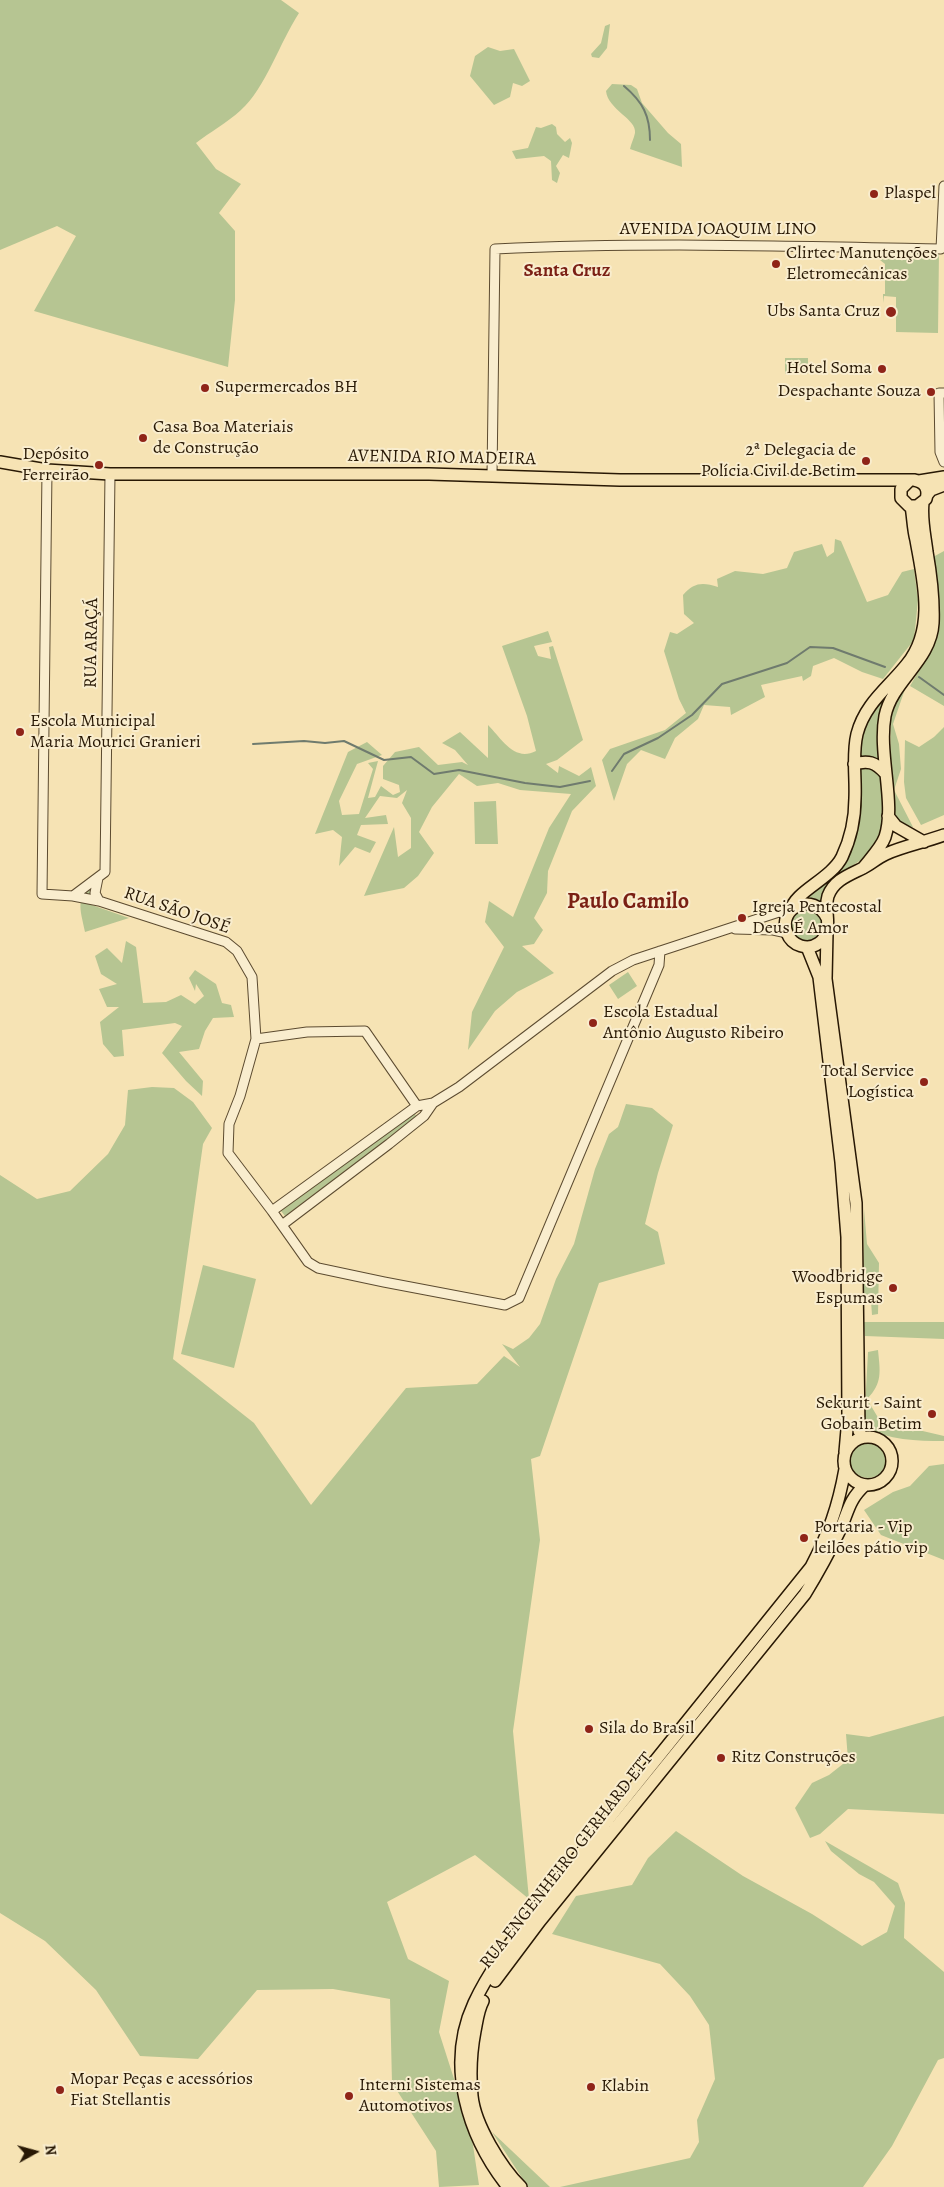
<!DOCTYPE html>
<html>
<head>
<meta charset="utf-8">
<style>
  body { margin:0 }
  #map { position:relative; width:944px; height:2187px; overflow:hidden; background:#f6e3b4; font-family:Alegreya,serif }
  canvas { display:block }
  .north { position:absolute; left:10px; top:2127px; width:50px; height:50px; -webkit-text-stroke:4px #f9edce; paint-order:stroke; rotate:83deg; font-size:14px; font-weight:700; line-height:20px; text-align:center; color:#281804 }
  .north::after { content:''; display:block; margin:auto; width:18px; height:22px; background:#281804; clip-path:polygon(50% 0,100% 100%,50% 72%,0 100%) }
</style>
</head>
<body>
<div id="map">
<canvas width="944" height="2187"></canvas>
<div class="north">N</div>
</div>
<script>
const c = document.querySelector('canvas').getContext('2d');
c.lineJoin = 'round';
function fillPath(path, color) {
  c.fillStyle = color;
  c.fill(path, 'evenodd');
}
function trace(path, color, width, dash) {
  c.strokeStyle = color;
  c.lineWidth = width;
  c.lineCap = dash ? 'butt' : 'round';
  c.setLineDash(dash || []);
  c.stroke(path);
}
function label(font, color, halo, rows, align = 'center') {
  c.font = font + ' Alegreya,serif';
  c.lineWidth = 4;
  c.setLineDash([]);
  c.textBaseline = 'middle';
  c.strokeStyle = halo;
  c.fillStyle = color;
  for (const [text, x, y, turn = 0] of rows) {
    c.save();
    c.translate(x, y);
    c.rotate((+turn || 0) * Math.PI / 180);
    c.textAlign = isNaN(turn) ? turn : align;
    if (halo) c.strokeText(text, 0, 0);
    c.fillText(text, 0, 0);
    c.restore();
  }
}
fillPath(new Path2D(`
  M0,0H281L299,13C280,42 265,89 241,110C227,123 210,132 196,143L216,169L241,184L219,213L235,231V300L228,367L34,311L76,236L57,226L0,250Z
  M610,24L607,48L599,58L592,57L591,54L601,43L605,26Z
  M488,47L500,51L514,49L530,81L522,86L513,83L510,97L494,105L470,76L475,56Z
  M612,84L631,85L637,89L642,103L668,133L681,144L682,167L630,149C631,144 634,138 635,133C637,119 608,110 606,91Z
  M552,124L556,127L557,134L565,142L570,138L572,143L569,158L563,155L556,166L560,173L557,183L552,180L551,161L544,156L516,159L512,151L528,148L536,127L541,128Z
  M880,250L939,251L938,333L896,332V297L884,296L883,303V294H885V264L880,260Z
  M785,358H808V374H785Z
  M835,539L841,541L867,602L888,595L902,572L914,569L918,600L914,640L883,679L862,672L834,658L813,666L811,676L803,681L802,676L761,685L765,697L731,715L730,707L704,705L698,719L675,738L665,759L641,750L627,764L614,801L602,760L610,749L665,730L686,713L679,699L664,651L670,632L677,634L694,623L684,614L683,595C694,582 703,582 718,587L717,579L735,571L763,574L787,568L794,552L822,544L827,557L834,552Z
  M944,551V706L910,686L937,639L933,557Z
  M548,631L552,642L534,646L538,656L551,659L549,647L553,646L583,740L557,760L546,764L558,773L559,766L579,776L591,767L596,786L572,811L548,871L547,893L534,918L543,930L534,944L522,946L554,973L517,992L495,1011L468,1050L472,1012L504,947L485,922L489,901L513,917L549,828L571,794L520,790L498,783L477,786L459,774L432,807L419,832L434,853L418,876L404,888L364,896L394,827L398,857L411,848V818L402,803L407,790L397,798L380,796L365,818L386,815L388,824L361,825L357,835L376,842L370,853L355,847L339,866L342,837L333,830L315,834L348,752L367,742L382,755L357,764L339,801L342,815L359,814L373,769L368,763L378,761L368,798L375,797L381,786L393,795L400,792L399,785L383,779V766L395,752L419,747L438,765L462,762L468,765L455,750L442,743L460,732L488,758V725C502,739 514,762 536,751L527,716L502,646Z
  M899,681L891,692L881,763L857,760L860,736L873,707Z
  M905,689L893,724L899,744L901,769L894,790L913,827L901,825L893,810L890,776L891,711L897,698Z
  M944,727V815L921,825L906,798L904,782L905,740L919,747L934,737Z
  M870,765L882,775L884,826L872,853L833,878L827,890L823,903L799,902L841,865L858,771L865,766Z
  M496,801L498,844H475L474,802Z
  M91,887L92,894H84L89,904L129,918L85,932C82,915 74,898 91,887Z
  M805,910L817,912L825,921L823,938L801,945L790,932C791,920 793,913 805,910Z
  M126,941L136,947L143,1003L166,1002L181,995L195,1004L204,996L196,984L195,991L189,978L195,970L216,984L222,1003L231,1005L234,1017L213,1018L205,1031L199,1049L179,1052L203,1081L202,1096L186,1081L162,1053L182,1026L175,1023L122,1030L124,1056L114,1057L103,1044L100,1022L119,1007H107L99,989L117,984L101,974L95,956L107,948L122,963Z
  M628,972L637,986L618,999L609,985Z
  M152,1087L174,1088L193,1102L212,1128L203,1144L173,1359L254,1423L311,1505L406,1388L477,1384L504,1356L520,1367L502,1344L513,1349L529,1338L540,1324L556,1279L574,1244L595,1169L609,1134L618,1127L626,1104L652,1108L673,1125L658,1173L645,1224L658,1232L665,1264L599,1283L540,1456L531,1459L540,1540L513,1731L529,1899L475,1855L387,1902L408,1959L449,1981L439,2032L471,2132L479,2185L439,2187L436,2151L392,2083L390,1999L333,1989L257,1990L198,2059L140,2056L96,1990L45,1941L0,1913V1175L37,1199L70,1191L108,1154L125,1125L128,1090Z
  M413,1111L417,1117L285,1216L281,1211Z
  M864,1209L867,1244L879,1263L878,1314L872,1315L871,1301L863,1302Z
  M203,1265L256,1279L234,1368L181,1354Z
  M863,1322H944V1339L865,1336Z
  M878,1350C880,1371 883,1383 867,1399L880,1421L944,1436V1441C916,1441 889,1440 864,1427L868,1352Z
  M849 1459a19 19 0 1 1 38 0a19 19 0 1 1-38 0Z
  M944,1464V1560L881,1535L864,1510L893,1492L910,1486L929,1466Z
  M944,1716V1814L848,1809L820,1834L810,1838L795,1808L812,1783L829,1775L848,1760L846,1734L869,1737Z
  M676,1831L743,1876L812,1914L862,1946L887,1932L895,1906L874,1882L859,1874L831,1851L825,1841L898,1883L905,1903L904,1938L944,1972V2058L938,2060L892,2146L863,2187H560L690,2158L699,2142L697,2120L715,2079L709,2025L690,1996L660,1964L552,1934L576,1896L632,1885L648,1858Z
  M492,2132L550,2187H528Z`), '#b6c592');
trace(new Path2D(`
  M624,86C643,102 650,116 650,140
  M919,677L944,695
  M253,744L304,741L325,743L344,741L384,760L411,757L434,774L459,770L525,783L560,787L590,781
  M612,771L624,754L658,738L692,715L722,684L787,663L810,647L833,648L885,667`), '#6f7b6e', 2);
const minor = new Path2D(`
  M944,393H939L940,452L944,462
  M47,470L42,894L73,896L99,901L226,942L237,951L252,977L256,1039
  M492,476L495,249C644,242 793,246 941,249L944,186
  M98,878L95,893L99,901
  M73,896L105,872L110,474
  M735,929L773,930L787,933
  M417,1106L365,1031L307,1032L256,1039L240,1096L229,1124L228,1153L272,1211L308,1262L318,1268L384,1282L505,1305L519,1298L659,965L660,951
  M272,1211L417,1106L433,1103L459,1087L612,971L633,960L779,912L788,915
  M282,1225L389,1144L424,1116L433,1103`);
const major = new Path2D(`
  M0,462L47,470L110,474H429L620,480H914C925,482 929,489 926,499L917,506H909L901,498V489L910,480
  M919,481L944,477
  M927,495L931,490L944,485
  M854,764C868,760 875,762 885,773
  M888,816L896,826L924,842
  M863,868C870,859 881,848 885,837C896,804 878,754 885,716C892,681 931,661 933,623C934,599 931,575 927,552C925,535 921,519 923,503
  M791,910C794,892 831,879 842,857C851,838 855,818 855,798C856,777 852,755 857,734C865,703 889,687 907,664C936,628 923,580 916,540C913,529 913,517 911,506
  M827,918C814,891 777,907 787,933C792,946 808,951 819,943C835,931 823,912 828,896C834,880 849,875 863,868C871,864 877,858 886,854C904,846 925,842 944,835
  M827,932L826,979L856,1203L859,1431L862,1437
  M807,947L819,977L841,1162L847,1237L848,1418L845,1452
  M844 1461a24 24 0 1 1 48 0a24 24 0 1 1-48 0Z
  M495,1981L540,1921L805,1594C818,1573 830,1551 841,1528C849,1509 849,1500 865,1485
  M483,2001C478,2010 477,2021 475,2031C471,2052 470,2075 472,2096C475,2125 501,2167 521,2187
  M508,2187C468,2137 445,2065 474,2003C489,1971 511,1942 532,1914L811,1567C829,1532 838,1508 845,1469`);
trace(minor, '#5c4b30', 11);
trace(major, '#281804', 14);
trace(minor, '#f9edce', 9);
trace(major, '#f6e3b4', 11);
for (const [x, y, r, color] of [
  [874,194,5,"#8f2418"],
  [776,264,5,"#8f2418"],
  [891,312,6,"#8f2418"],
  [882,369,5,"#8f2418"],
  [205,388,5,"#8f2418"],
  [931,392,5,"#8f2418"],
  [143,438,5,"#8f2418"],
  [866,461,5,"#8f2418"],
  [99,465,5,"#8f2418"],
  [20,732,5,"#8f2418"],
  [742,918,5,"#8f2418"],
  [593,1023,5,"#8f2418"],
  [924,1082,5,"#8f2418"],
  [893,1288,5,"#8f2418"],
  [932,1414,5,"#8f2418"],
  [804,1538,5,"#8f2418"],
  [589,1729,5,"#8f2418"],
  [721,1758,5,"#8f2418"],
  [591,2087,5,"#8f2418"],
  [60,2090,5,"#8f2418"],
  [349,2096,5,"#8f2418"]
]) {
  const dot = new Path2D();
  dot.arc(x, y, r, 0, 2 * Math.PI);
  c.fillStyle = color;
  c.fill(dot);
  trace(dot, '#f9edce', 2);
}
label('18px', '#281804', '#f9edce', [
  ["Plaspel",884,194],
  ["Clirtec Manutenções",786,254],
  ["Eletromecânicas",786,275],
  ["Ubs Santa Cruz",880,312,"right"],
  ["Hotel Soma",872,369,"right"],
  ["Supermercados BH",215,388],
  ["Despachante Souza",921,392,"right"],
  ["Casa Boa Materiais",153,428],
  ["de Construção",153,449],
  ["2ª Delegacia de",856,451,"right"],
  ["Polícia Civil de Betim",856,472,"right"],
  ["Depósito",89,455,"right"],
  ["Ferreirão",89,476,"right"],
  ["Escola Municipal",30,722],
  ["Maria Mourici Granieri",30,743],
  ["Igreja Pentecostal",752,908],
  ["Deus É Amor",752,929],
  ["Escola Estadual",603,1013],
  ["Antônio Augusto Ribeiro",603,1034],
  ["Total Service",914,1072,"right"],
  ["Logística",914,1093,"right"],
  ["Woodbridge",883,1278,"right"],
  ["Espumas",883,1299,"right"],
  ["Sekurit - Saint",922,1404,"right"],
  ["Gobain Betim",922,1425,"right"],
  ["Portaria - Vip",814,1528],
  ["leilões pátio vip",814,1549],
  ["Sila do Brasil",599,1729],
  ["Ritz Construções",731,1758],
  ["Mopar Peças e acessórios",70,2080],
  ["Fiat Stellantis",70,2101],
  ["Interni Sistemas",359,2086],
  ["Automotivos",359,2107],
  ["Klabin",601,2087]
], 'left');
label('18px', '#281804', '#f9edce', [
  ["AVENIDA JOAQUIM LINO",718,230],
  ["AVENIDA RIO MADEIRA",442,458,1],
  ["RUA ARAÇÁ",92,643,-89],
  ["RUA SÃO JOSÉ",177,911,19],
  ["RUA ENGENHEIRO GERHARD ETT",567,1861,-52]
]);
label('bold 19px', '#7a1f14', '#f9edce', [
  ["Santa Cruz",567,271]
]);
label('bold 22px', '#7a1f14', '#f9edce', [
  ["Paulo Camilo",628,903]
]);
</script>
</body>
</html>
